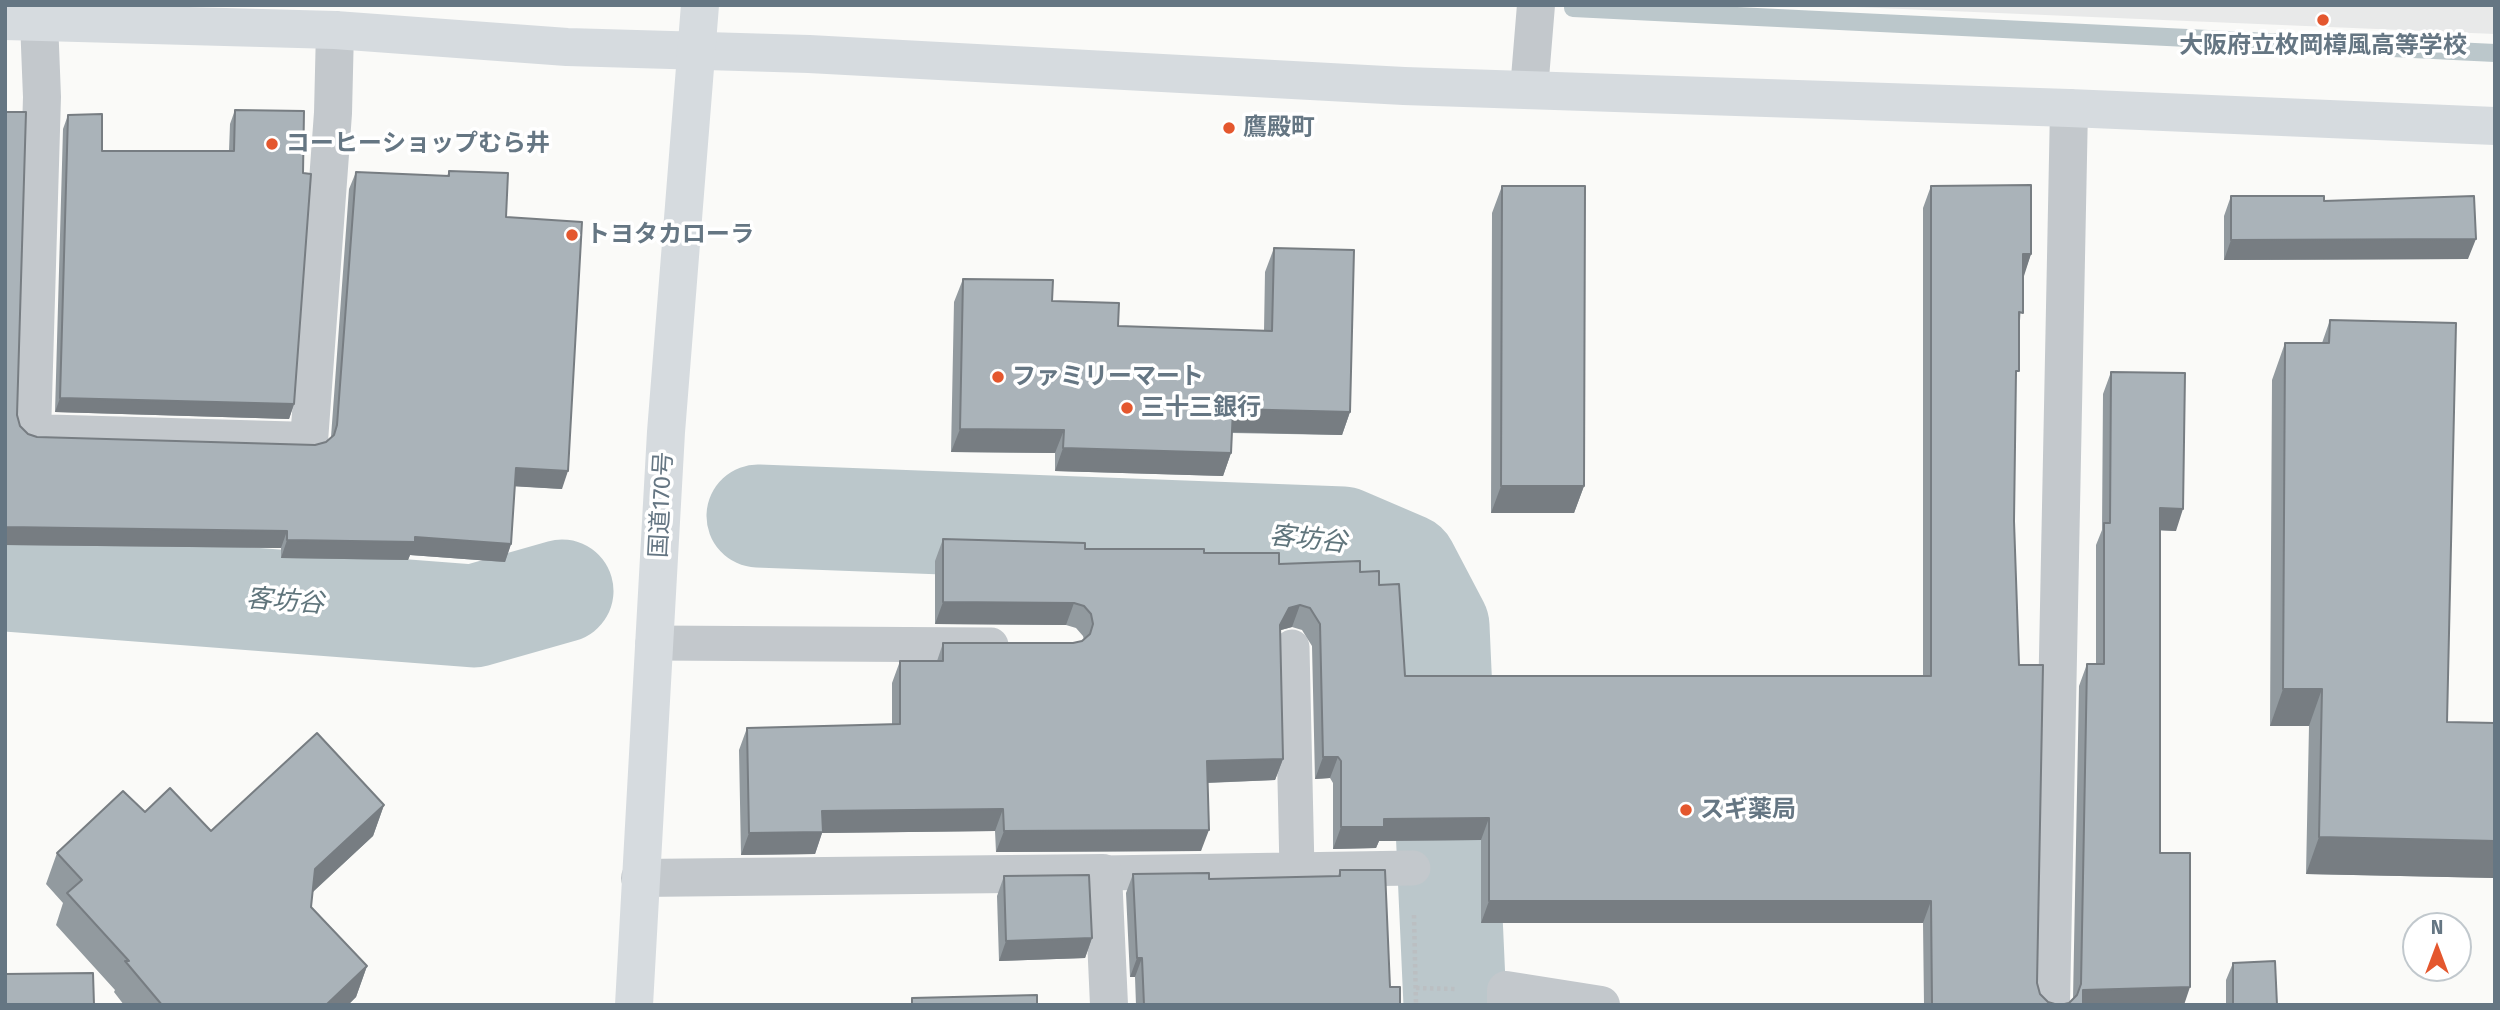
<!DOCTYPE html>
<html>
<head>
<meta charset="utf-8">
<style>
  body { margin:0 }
  #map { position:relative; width:2500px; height:1010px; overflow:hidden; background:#fafaf8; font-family:"Fira Sans",sans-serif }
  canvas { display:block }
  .frame { position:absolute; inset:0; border:7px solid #657683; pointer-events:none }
  .north { position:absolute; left:2402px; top:912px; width:70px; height:70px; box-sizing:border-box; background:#fff; border:2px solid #c1c8cd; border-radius:50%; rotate:0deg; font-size:19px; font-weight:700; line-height:28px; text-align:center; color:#657683 }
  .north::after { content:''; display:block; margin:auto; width:24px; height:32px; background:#e4572e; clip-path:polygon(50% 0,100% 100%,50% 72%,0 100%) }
</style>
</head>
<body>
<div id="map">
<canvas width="2500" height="1010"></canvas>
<div class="frame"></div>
<div class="north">N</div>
</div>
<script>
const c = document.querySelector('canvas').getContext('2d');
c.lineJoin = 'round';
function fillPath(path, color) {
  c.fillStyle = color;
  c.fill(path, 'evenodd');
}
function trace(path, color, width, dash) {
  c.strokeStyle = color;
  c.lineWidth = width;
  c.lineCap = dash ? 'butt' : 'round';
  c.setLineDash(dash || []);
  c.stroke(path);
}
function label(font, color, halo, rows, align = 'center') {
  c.font = font + ' "Fira Sans","Noto Sans JP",sans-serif';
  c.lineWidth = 7;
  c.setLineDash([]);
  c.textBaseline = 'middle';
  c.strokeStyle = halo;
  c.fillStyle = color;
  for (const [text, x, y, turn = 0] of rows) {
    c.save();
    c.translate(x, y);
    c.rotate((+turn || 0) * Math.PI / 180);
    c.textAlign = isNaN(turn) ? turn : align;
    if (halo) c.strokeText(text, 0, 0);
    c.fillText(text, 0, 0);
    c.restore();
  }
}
fillPath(new Path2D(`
  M1808,5H2495V34Z`), '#e8e9e9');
trace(new Path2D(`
  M1573,8L2495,53`), '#bbc7cb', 18);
trace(new Path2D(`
  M758,516L1343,538L1406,565L1438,626L1455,1005
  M5,580L474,616L562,591`), '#bbc7cb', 103);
trace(new Path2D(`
  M1414,915L1416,1005
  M1416,988L1456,989`), '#bbbfc2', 4.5, [3.5, 3.5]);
trace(new Path2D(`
  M653,643L991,645
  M1292,647L1297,870
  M1103,873L1413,868`), '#c3c8cc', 35);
trace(new Path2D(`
  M39,21L42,97L32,433L309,441L333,113L335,30
  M1529,90L1536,5
  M640,878L1103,873L1109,1005
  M1506,1005V990L1601,1005
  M2051,1005L2069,108`), '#c3c8cc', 38);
trace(new Path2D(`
  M5,21L335,30L567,47L809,54L1404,86L2069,108L2495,126`), '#d6dbdf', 38);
trace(new Path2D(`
  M634,1005L666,432L700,5`), '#d6dbdf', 38);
fillPath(new Path2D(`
  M235,110L294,404L289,419L55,412L63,129L68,115L102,151H229L230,124Z
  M449,171L506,217L562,489L515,486L511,544L505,562L410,555L408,560L281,558V548L5,545L17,415L20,426L28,434L37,437L315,445L326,442L331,437L349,189L356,172L447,176Z
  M1502,186L1584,486L1574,513H1491L1492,213Z
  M1931,186L2031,254L2023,276L2016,380L2014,521L2019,665L2037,983L2040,994L2048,1002L2058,1005H1924L1923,923H1481V840L1379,841L1376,848L1333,849V783L1330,778L1315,779L1312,646L1302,630L1292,627L1281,630L1280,632L1283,759L1275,780L1208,783L1201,851L996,852L995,831L822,833L815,854L741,855L739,750L747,728L892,724V683L900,661H937L943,643H1073L1084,640L1083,636L1076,628L1066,625L935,624V561L943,539L1085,549L1204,553L1279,564L1360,572L1379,585L1405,676H1923V208Z
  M2231,196L2324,201L2468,259L2224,260V216Z
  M1274,248L1350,412L1342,435L1232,433L1231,453L1223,476L1055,471V453L951,452L954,302L963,279L1052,301L1118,326L1264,331L1265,272Z
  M2330,320L2447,722L2495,723V878L2306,874L2309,726H2270L2272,380L2285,343H2322Z
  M2111,372L2176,531L2160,530V853L2184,1005L2069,1003L2073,999L2079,686L2087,664H2096V545L2102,530L2103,394Z
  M384,805L373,836L313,892L311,907L367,966L356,997L348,1005H124L114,992L115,990L56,925L63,903L46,884L57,853L145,812L211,831Z
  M1340,870L1390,987L1400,1005H1136L1135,977H1130L1126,893L1133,874L1209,879L1338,876Z
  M1004,876L1092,938L1085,958L999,961L997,896Z
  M2233,963L2277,1005H2226V980Z`), '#929a9f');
fillPath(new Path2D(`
  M2476,239L2468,259L2224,260L2231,240Z
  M2023,254H2031L2024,276H2015Z
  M60,398L294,404L289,419L55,412Z
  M1233,409L1350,412L1342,435L1224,432Z
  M960,429L1064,430L1055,453L951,452Z
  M1063,448L1231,453L1223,476L1055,471Z
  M516,468L568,471L562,489L509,486Z
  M1501,486H1584L1574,513H1491Z
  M2160,508L2183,509L2176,531L2152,530Z
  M5,527L287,531L281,548L5,545Z
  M415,537L511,544L505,562L410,555L408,560L281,558L287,540Z
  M943,602L1074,603L1066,625L935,624Z
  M1300,605L1292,627L1281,630L1272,647L1280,625L1289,608Z
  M2283,689H2322L2309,726H2270Z
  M1323,757H1338L1330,778L1315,779Z
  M1283,759L1275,780L1199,783L1207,761Z
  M384,805L373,836L304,900L315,869Z
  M1003,809L995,831L822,833L815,854L741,855L749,833L822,811Z
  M1489,818L1481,840L1379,841L1376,848L1333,849L1341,827L1384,819Z
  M1209,830L1201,851L996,852L1004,831Z
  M2319,837L2495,841V878L2306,874Z
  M1489,901H1931L1923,923H1481Z
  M1092,938L1085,958L999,961L1006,941Z
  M1137,958H1142L1135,977H1130Z
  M367,966L356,997L348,1005H326Z
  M2190,987L2184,1005H2078L2083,990Z`), '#777d82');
const building = new Path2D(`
  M235,110L304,111L303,173L311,174L294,404L60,398L68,115L102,114V151H234Z
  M5,112H26L17,415L20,426L28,434L37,437L315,445L326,442L334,435L337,425L356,172L449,176V171L508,173L506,217L582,222L568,471L516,468L511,544L415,537V542L287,540V531L5,527Z
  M2031,185V254H2023V313L2019,312V371H2016L2014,521L2019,665H2043L2037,983L2040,994L2048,1002L2058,1005H1932L1931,901H1489V818L1384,819V827H1341V761L1338,757H1323L1320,624L1310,608L1300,605L1289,608L1280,625L1283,759L1207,761L1209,830L1004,831L1003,809L822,811L823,832L749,833L747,728L900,724V661H943V643H1073L1082,641L1090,634L1093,624L1091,614L1084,606L1074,603L943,602V539L1085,543V549H1204V553H1279V564L1360,561V572L1379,571V585L1399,584L1405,676H1931V186Z
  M1502,186H1585L1584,486H1501Z
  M2231,196H2324V201L2474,196L2476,239L2231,240Z
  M1274,248L1354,250L1350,412L1233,409L1231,453L1063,448L1064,430L960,429L963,279L1053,280L1052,301L1119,303L1118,326L1272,331Z
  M2330,320L2456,323L2447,722L2495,723V841L2319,837L2322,689H2283L2285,343H2329Z
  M2111,372L2185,373L2183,509L2160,508V853H2190V987L2083,990V1005H2060L2069,1003L2077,995L2081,984L2087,664H2104V523H2110Z
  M317,733L384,805L315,869L311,907L367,966L326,1005H162L125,961H129L67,893L82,880L57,853L123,791L145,812L170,788L211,831Z
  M1340,870H1385L1390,987H1400V1005H1144L1142,958H1137L1133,874L1209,873V879L1340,876Z
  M1089,875L1092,938L1006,941L1004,876Z
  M2275,961L2277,1005H2233V963Z
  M93,973L94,1005H5V974Z
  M1037,995V1005H912V998Z`);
fillPath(building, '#aab3b9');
trace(building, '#777d82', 2);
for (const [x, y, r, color] of [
  [2323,20,7,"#e4572e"],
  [1229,128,7,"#e4572e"],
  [272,144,7,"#e4572e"],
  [572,235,7,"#e4572e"],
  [998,377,7,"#e4572e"],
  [1127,408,7,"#e4572e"],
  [1686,810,7,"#e4572e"]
]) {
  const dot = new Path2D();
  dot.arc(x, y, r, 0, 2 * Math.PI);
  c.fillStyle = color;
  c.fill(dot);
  trace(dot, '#fff', 2.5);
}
label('bold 24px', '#657683', '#fff', [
  ["大阪府立枚岡樟風高等学校",2323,46,"center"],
  ["鷹殿町",1243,128],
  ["コーヒーショップむら井",286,144],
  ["トヨタカローラ",586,235],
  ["ファミリーマート",1012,377],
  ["三十三銀行",1141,408],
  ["スギ薬局",1700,810]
], 'left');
label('24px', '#657683', '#fff', [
  ["国道170号",662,505,-87]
]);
label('italic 26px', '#60757c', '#fff', [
  ["客坊谷",1308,540,6],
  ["客坊谷",285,602,4]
]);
</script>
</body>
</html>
